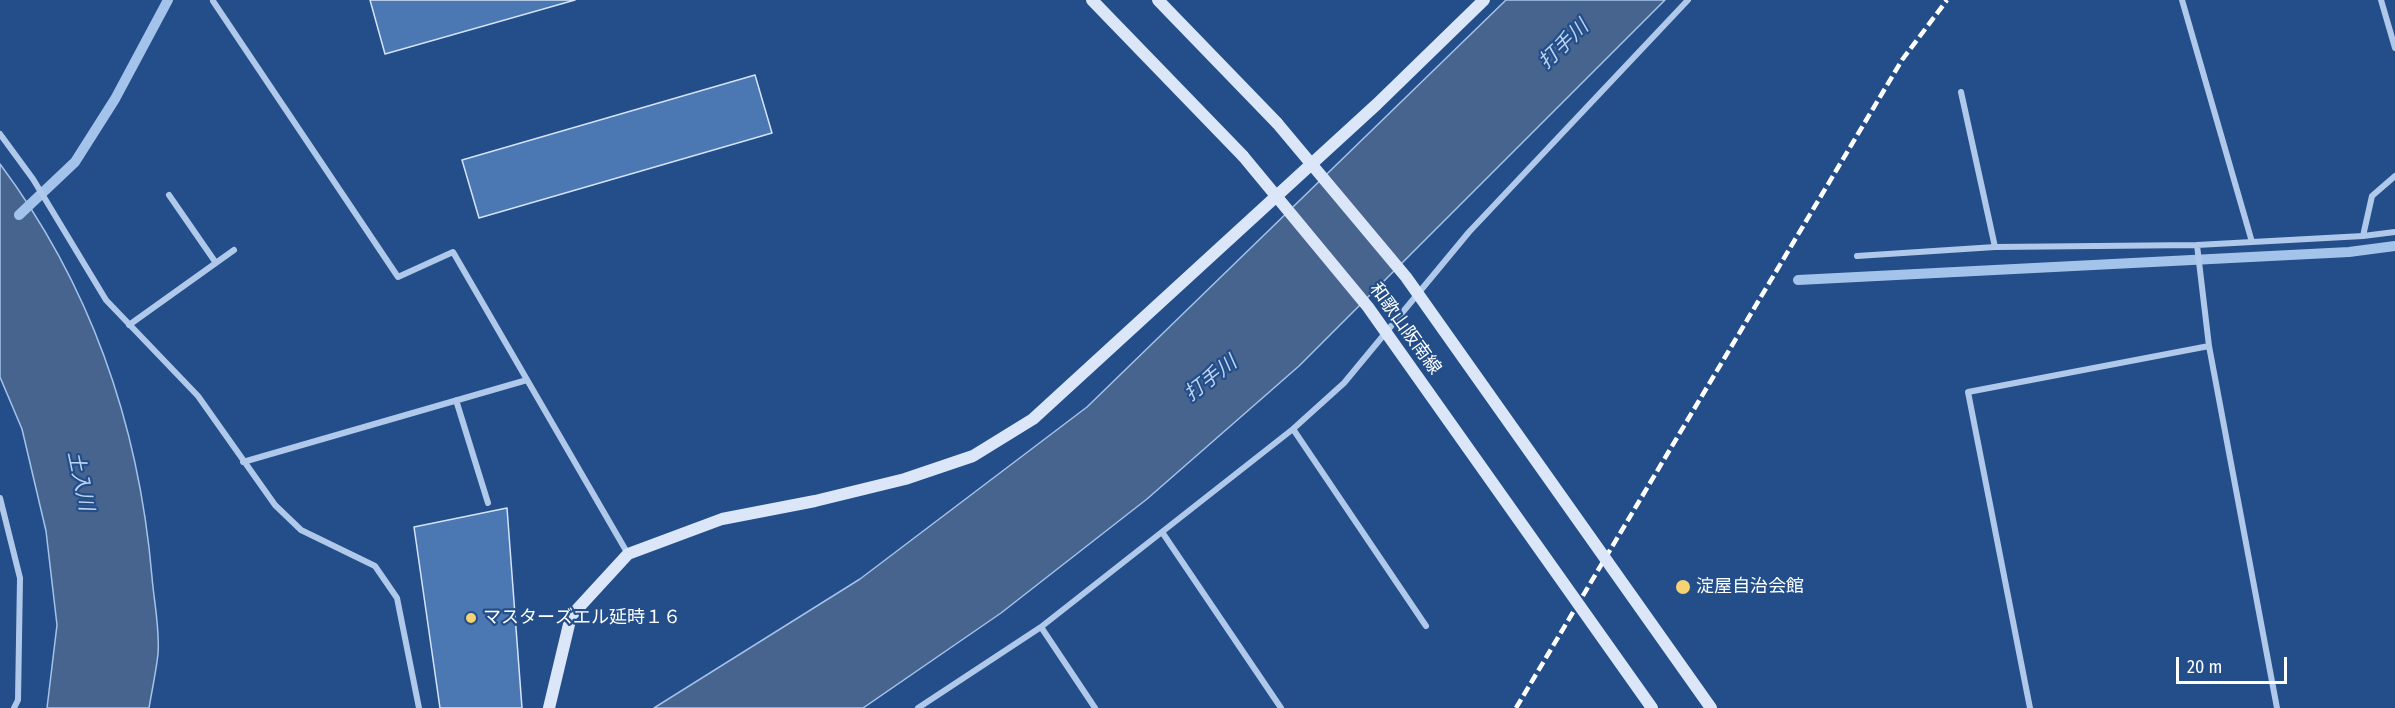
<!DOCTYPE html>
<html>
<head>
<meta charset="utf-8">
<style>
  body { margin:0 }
  #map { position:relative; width:2395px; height:708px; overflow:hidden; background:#234e8a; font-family:"Fira Sans Condensed",sans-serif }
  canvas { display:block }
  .scale { position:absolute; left:2176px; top:657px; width:111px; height:27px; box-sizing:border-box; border:3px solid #fff; border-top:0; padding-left:8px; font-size:18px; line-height:21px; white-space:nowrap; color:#fff; -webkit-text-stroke:4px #234e8a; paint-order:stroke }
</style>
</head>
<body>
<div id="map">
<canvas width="2395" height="708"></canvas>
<div class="scale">20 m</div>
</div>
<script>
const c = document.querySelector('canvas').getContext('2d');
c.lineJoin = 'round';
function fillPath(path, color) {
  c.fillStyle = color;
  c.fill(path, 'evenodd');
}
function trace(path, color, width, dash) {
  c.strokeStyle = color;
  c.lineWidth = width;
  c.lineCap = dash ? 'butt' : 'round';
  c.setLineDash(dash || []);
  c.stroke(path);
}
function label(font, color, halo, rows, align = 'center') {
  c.font = font + ' "Fira Sans Condensed","Noto Sans JP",sans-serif';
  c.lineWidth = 4.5;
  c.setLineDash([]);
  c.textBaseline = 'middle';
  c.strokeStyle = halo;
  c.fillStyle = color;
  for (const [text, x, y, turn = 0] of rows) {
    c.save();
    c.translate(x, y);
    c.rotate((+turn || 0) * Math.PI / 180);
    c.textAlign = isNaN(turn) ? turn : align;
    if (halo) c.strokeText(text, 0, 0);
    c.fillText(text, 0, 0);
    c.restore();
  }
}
const water = new Path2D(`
  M1506,0H1665L1299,366L1147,499L1001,613L863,708H654L860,579L1087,407Z
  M0,164C91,286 139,425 152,577C154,602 160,629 158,654C156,672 152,690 149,708H47L57,625L46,531L22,429L0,377Z`);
fillPath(water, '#47648f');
trace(water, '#a4c3eb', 1.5);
trace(new Path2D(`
  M19,215L75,162L115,99L168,0
  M1798,280L2349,252L2395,246`), '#a4c3eb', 10);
const building = new Path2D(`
  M370,0H575L385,54Z
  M755,75L772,133L479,218L462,160Z
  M507,508L522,708H440L414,527Z`);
fillPath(building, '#4b77b2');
trace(building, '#d4e4f8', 1.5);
trace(new Path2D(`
  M2182,0L2252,242
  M2381,0L2395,48
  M213,1L398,277L453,252L628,554
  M1961,92L1995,247
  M0,134L33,179L106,300L198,396L275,505L301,530L375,566L397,598L419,708
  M169,195L216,263
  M2363,236L2395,232
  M1857,256L1995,247L2197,245
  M129,325L234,250
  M2209,346L2197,245L2363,236L2372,196L2395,176
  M456,400L488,503
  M1293,429L1426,626
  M243,462L527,380
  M0,498L20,578L18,700L14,708
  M1162,532L1281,708
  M1041,627L1095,708
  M918,708L1041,627L1293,429L1344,383L1469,232L1688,0
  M2030,708L1968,392L2209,346L2277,708`), '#b0c9ea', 6);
trace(new Path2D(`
  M1092,0L1243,156
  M1158,0L1277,123
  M549,708L571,616L628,554L722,519L815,501L905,479L973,456L1033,419L1377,104L1484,0`), '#dbe7f8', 12);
trace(new Path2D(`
  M1516,708L1902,60L1947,0`), '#fff', 4.5, [10, 4.5]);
trace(new Path2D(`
  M1277,123L1406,277L1711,708
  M1243,156L1368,307L1652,708`), '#dbe7f8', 12);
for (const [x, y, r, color] of [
  [1683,587,8,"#f5d373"],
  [471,618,6,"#f5d373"]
]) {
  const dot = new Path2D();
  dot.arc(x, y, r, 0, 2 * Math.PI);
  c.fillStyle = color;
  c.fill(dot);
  trace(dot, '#234e8a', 2);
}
label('18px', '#fff', '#234e8a', [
  ["和歌山阪南線",1405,329,54]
]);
label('18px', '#fff', '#234e8a', [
  ["淀屋自治会館",1696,587],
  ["マスターズエル延時１６",483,618]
], 'left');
label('italic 20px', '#bcd3f1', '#234e8a', [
  ["打手川",1564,45,-44],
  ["打手川",1211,379,-38],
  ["土入川",80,481,78]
]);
</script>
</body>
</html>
